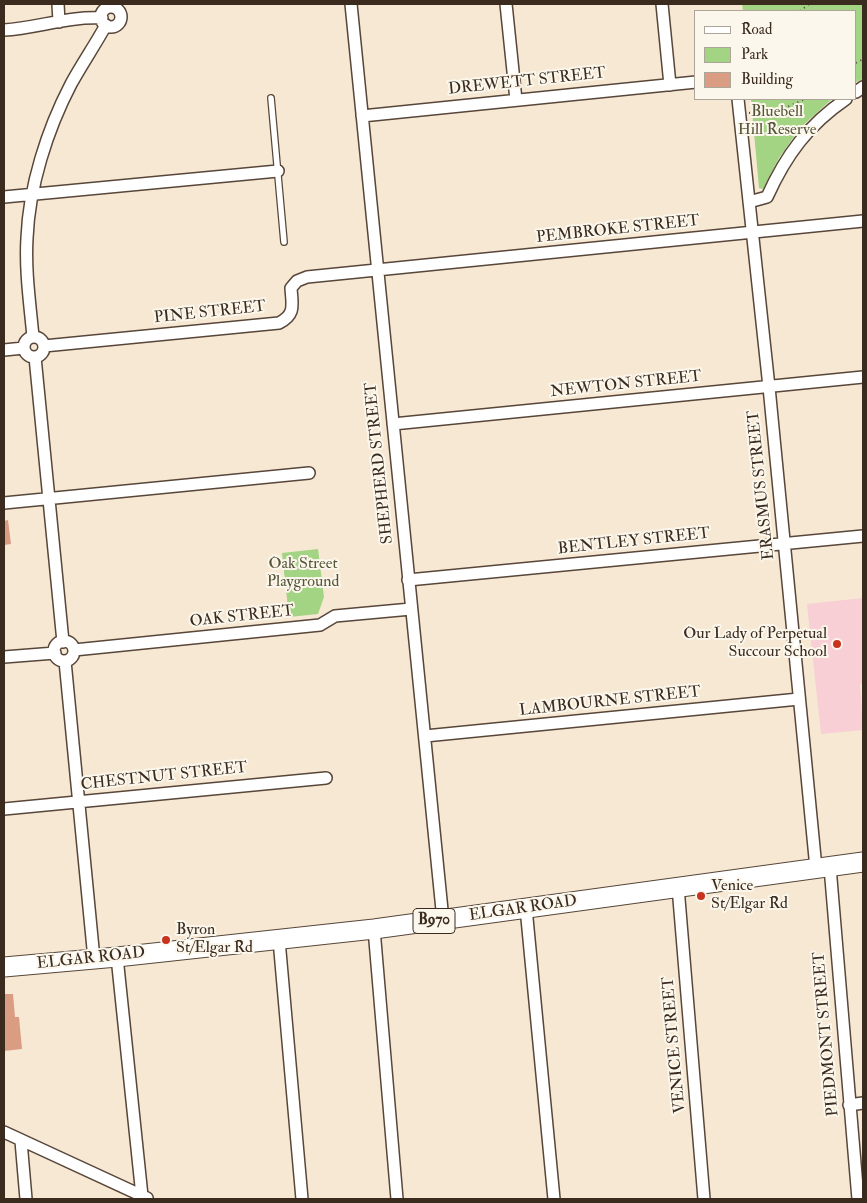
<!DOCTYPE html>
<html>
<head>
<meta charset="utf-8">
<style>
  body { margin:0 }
  #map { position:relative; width:867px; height:1203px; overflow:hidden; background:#f7e8d3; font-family:"IM FELL Double Pica",serif }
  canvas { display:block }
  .frame { position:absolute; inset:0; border:5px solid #3b2a1e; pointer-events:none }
  .legend { position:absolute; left:694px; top:10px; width:162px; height:90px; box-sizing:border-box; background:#fbf7ec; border:1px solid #aea59a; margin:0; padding:6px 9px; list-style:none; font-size:15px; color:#3b2a1e }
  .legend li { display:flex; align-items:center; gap:10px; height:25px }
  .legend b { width:25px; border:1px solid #aea59a }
</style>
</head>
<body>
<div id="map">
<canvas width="867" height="1203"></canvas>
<div class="frame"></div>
<ul class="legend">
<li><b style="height:6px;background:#fff"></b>Road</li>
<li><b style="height:14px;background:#a2d483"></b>Park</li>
<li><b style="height:14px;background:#da9d84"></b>Building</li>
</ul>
</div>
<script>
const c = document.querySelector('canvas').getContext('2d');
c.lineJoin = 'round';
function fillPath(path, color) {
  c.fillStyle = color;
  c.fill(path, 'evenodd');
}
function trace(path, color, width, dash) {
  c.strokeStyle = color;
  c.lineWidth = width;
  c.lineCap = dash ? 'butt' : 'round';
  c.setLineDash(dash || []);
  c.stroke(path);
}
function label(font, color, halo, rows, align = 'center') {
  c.font = font + ' "IM FELL Double Pica",serif';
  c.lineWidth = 4;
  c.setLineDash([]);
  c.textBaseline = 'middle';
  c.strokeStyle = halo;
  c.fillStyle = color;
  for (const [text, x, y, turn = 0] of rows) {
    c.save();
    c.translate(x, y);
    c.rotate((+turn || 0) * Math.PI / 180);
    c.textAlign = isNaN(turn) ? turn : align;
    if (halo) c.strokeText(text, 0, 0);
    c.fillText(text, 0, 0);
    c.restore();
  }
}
fillPath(new Path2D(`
  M863,598V683L860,684L863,730L821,734L807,604Z`), '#f7cfd4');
fillPath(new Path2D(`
  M742,4H863V79L856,82V11H743Z
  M751,99H832L800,128L779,158L763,189L759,188Z
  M318,549L324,597L318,614L289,617L282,553Z`), '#a2d483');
fillPath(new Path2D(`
  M8,520L11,544L4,545V521Z
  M4,994H13L15,1017H19L22,1049L4,1051Z`), '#da9d84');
const lane = new Path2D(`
  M271,98L284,242`);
const street = new Path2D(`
  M58,4L59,22
  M351,4L443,920
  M506,4L516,100
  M662,4L670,85
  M101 17a10 10 0 1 1 20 0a10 10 0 1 1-20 0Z
  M4,30C37,28 69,16 102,18
  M856,92L863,87
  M738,99L769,387L816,868
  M362,116L696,82
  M4,197L278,171
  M749,202L767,197C786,155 808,125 846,99
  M33,337C30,304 25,271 27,238C29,187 47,130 71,84C82,64 95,45 106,25
  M24 347a10 10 0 1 1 20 0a10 10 0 1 1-20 0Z
  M44,346L279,323C296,314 292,305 291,288L297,281L307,277L863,221
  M4,350L24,348
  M35,357L63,642
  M393,424L863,377
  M4,503L309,473
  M408,580L863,536
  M54 651a10 10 0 1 1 20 0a10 10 0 1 1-20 0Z
  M74,650L320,625L335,616L411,609
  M4,657L55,653
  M65,661L94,959
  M425,736L799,699
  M4,809L326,778
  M830,867L858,1199
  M678,887L704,1199
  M526,908L554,1199
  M374,929L397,1199
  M279,940L302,1199
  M117,957L142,1196
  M849,1105L863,1103
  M4,1132L147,1198
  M21,1141L26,1199`);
const primary = new Path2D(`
  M4,967L117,957L374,929L863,862`);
trace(lane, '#574639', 8);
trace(street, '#574639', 14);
trace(primary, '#574639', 21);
trace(new Path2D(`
  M845,4H860
  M800,11L809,4
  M856,63L863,59
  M749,113L785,108L805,99`), '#574639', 2, [1, 4]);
trace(lane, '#fff', 5.5);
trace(street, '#fff', 11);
trace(primary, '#fff', 19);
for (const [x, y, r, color] of [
  [837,644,5,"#c8321e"],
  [701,896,5,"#c8321e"],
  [166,940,5,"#c8321e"]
]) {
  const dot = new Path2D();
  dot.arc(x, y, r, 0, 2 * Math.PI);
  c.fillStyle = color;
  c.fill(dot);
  trace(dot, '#fbf7ec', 2);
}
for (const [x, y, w] of [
  [434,921,42]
]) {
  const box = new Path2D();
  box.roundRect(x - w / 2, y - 12.5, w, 25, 4);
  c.fillStyle = '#fbf7ec';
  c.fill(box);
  trace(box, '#3b2a1e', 1);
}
label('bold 15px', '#3b2a1e', null, [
  ["B970",434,921]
]);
label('16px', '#3b2a1e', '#fbf7ec', [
  ["DREWETT STREET",527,82,-6],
  ["PEMBROKE STREET",618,230,-6],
  ["PINE STREET",210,313,-6],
  ["NEWTON STREET",626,385,-6],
  ["SHEPHERD STREET",380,463,-96],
  ["ERASMUS STREET",762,485,-96],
  ["BENTLEY STREET",634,542,-6],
  ["OAK STREET",242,617,-6],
  ["LAMBOURNE STREET",610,702,-6],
  ["CHESTNUT STREET",164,777,-6],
  ["ELGAR ROAD",523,909,-8],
  ["ELGAR ROAD",91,959,-6],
  ["PIEDMONT STREET",827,1034,-95],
  ["VENICE STREET",675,1045,-95]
]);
label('16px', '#555437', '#fbf7ec', [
  ["Bluebell",777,113],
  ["Hill Reserve",777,131],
  ["Oak Street",303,565],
  ["Playground",303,583]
]);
label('16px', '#3b2a1e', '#fbf7ec', [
  ["Our Lady of Perpetual",827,635,"right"],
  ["Succour School",827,653,"right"],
  ["Venice",711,887],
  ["St/Elgar Rd",711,905],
  ["Byron",176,931],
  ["St/Elgar Rd",176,949]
], 'left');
</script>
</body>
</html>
